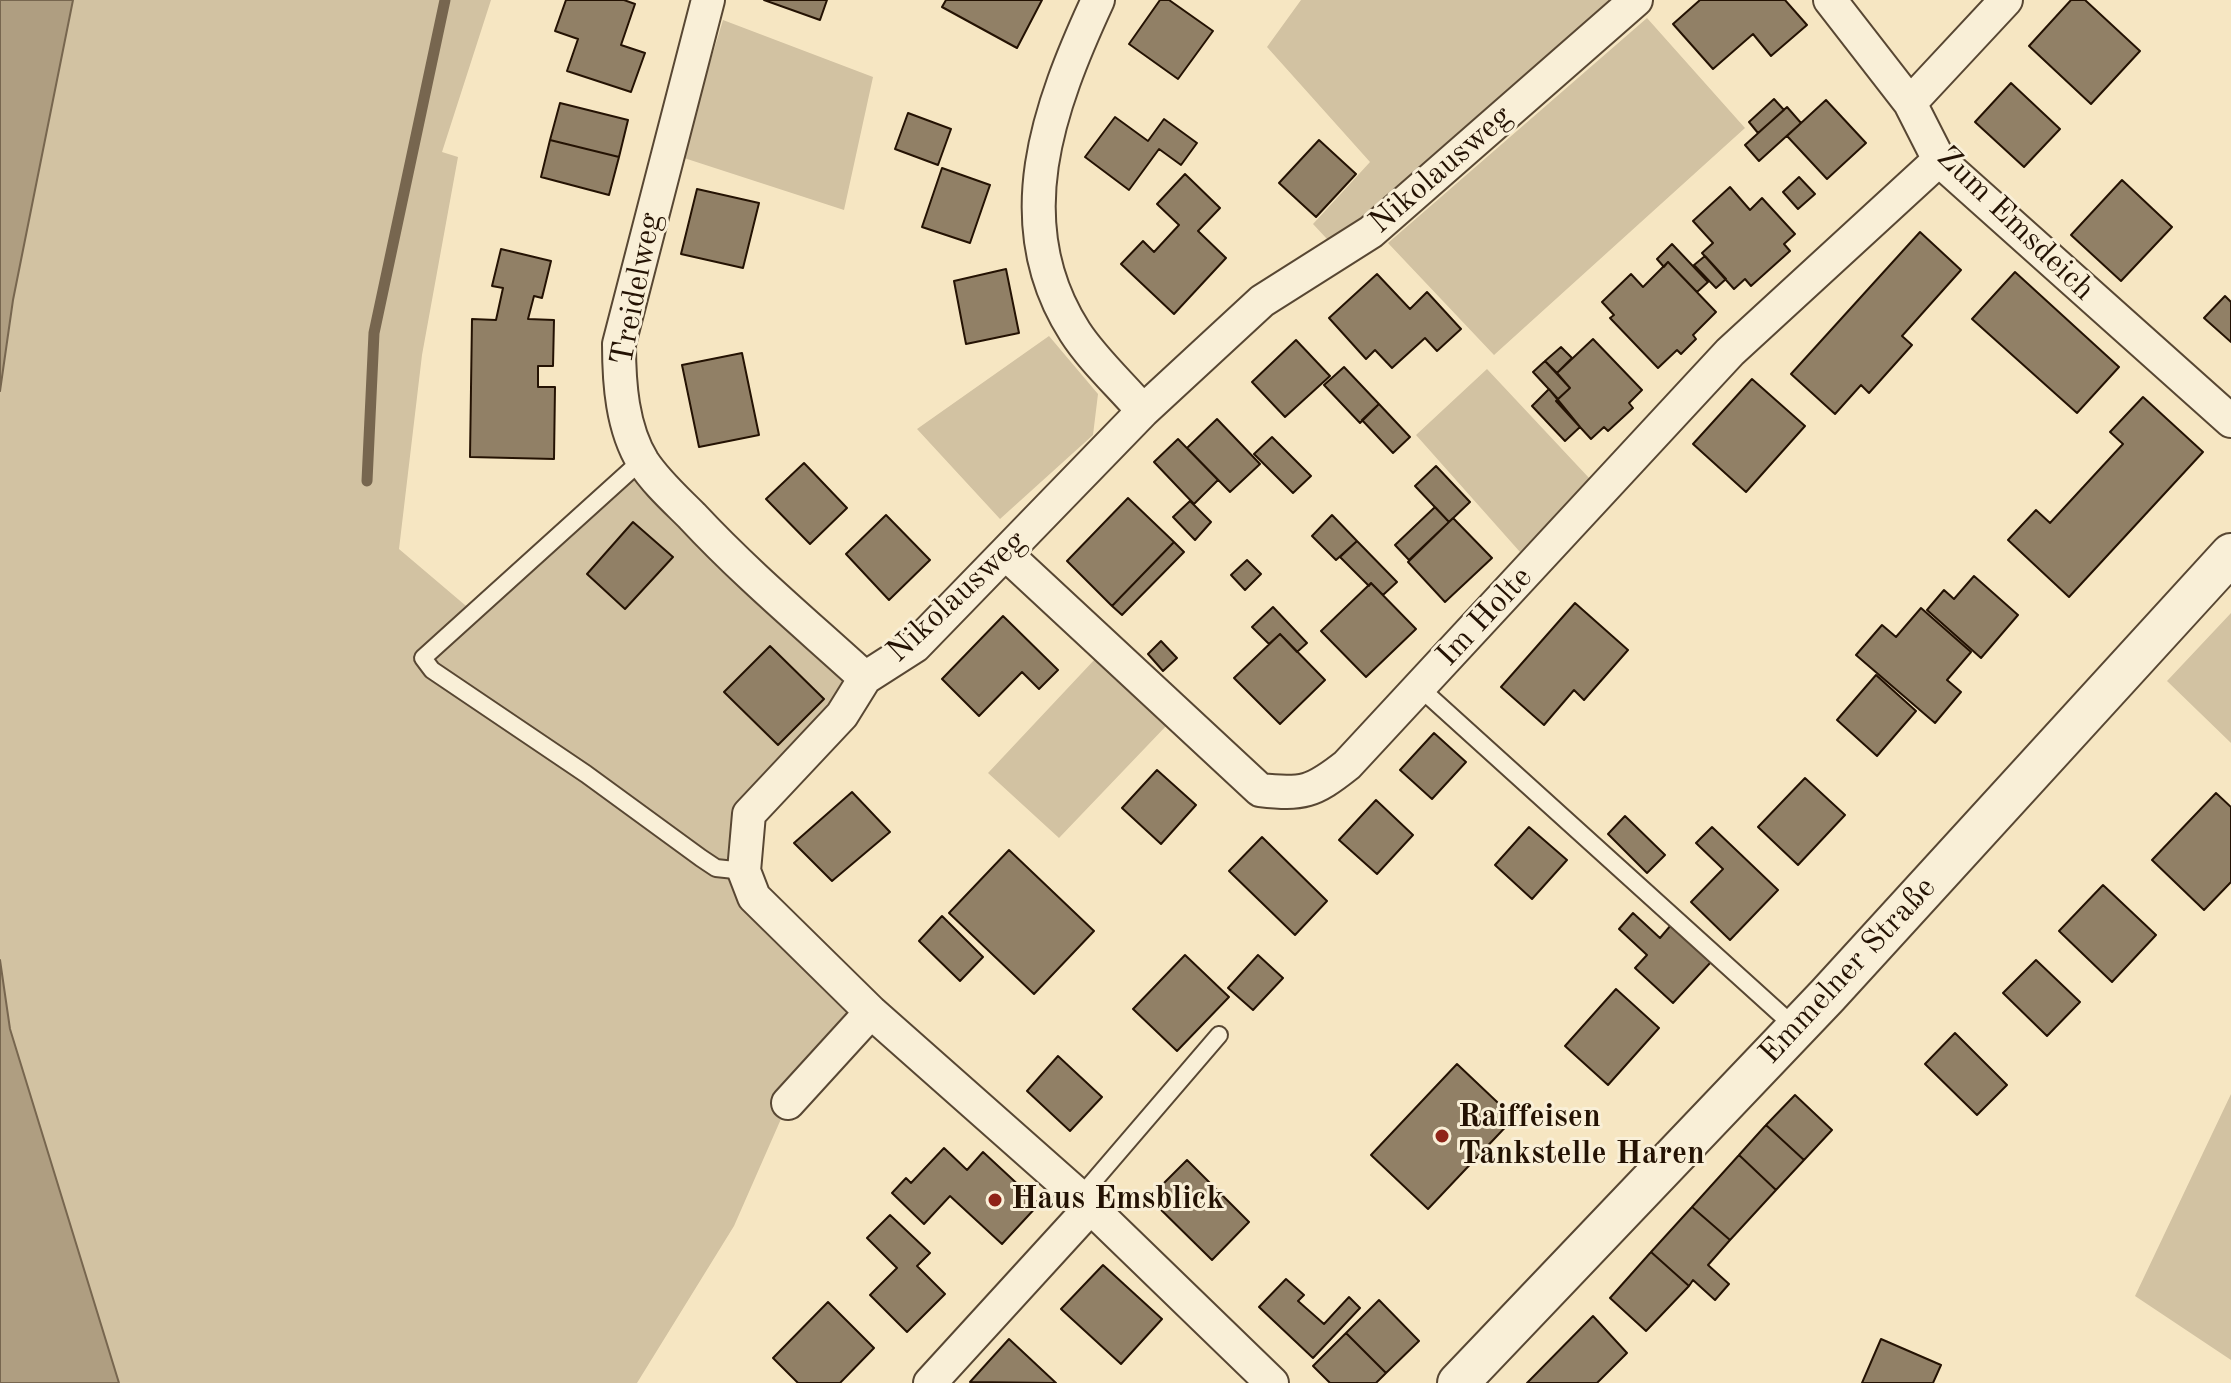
<!DOCTYPE html>
<html>
<head>
<meta charset="utf-8">
<style>
  body { margin:0 }
  canvas { display:block; background:#f6e6c2 }
</style>
</head>
<body>
<canvas width="2231" height="1383"></canvas>
<script>
const c = document.querySelector('canvas').getContext('2d');
c.lineJoin = 'round';
function fillPath(path, color) {
  c.fillStyle = color;
  c.fill(path, 'evenodd');
}
function trace(path, color, width, dash) {
  c.strokeStyle = color;
  c.lineWidth = width;
  c.lineCap = dash ? 'butt' : 'round';
  c.setLineDash(dash || []);
  c.stroke(path);
}
function label(font, color, halo, rows, align = 'center') {
  c.font = font + ' "Old Standard TT",serif';
  c.lineWidth = 6;
  c.setLineDash([]);
  c.textBaseline = 'middle';
  c.strokeStyle = halo;
  c.fillStyle = color;
  for (const [text, x, y, turn = 0] of rows) {
    c.save();
    c.translate(x, y);
    c.rotate((+turn || 0) * Math.PI / 180);
    c.textAlign = isNaN(turn) ? turn : align;
    if (halo) c.strokeText(text, 0, 0);
    c.fillText(text, 0, 0);
    c.restore();
  }
}
fillPath(new Path2D(`
  M73,0H491L442,152L458,157L422,355L399,549L472,611L642,460L865,678L749,814L744,871L871,1012L788,1103L734,1226L637,1383H119L113,1369L10,1029L0,960V391L13,300Z
  M1301,0H1616L1370,217L1327,239L1313,224L1370,162L1267,47Z
  M1647,18L1745,128L1494,355L1388,243Z
  M723,20L873,77L844,210L681,157Z
  M1049,336L1098,394L1093,435L1000,519L917,429Z
  M1487,369L1590,479L1520,552L1416,435Z
  M2231,613V743L2167,681Z
  M1096,658L1168,724L1059,838L988,773Z
  M2231,1094V1360L2135,1296Z`), '#d2c2a2');
const water = new Path2D(`
  M0,0H73L13,300L0,391Z
  M0,960L10,1029L119,1383H0Z`);
fillPath(water, '#af9e81');
trace(water, '#77664f', 2);
trace(new Path2D(`
  M367,481L374,333L445,0`), '#77664f', 11);
const building = new Path2D(`
  M566,0H624L635,4L621,45L645,53L631,92L567,71L578,39L555,31Z
  M764,0H827L820,20Z
  M946,0H1042L1017,48L942,7Z
  M1160,0H1169L1213,31L1178,79L1129,44Z
  M1700,0H1785L1807,25L1771,56L1753,34L1713,69L1673,24Z
  M2071,0H2085L2140,51L2091,104L2029,46Z
  M2011,83L2060,129L2024,167L1975,122Z
  M1774,99L1784,110L1758,133L1749,122Z
  M1826,100L1866,143L1827,179L1787,136Z
  M560,103L628,120L619,157L550,140Z
  M1787,107L1801,123L1759,161L1745,145Z
  M908,113L951,129L938,165L895,149Z
  M1115,117L1148,141L1164,119L1197,143L1181,165L1159,149L1129,190L1085,157Z
  M550,140L619,157L609,195L541,177Z
  M1319,140L1356,174L1316,217L1279,183Z
  M942,168L990,185L970,243L922,227Z
  M1185,174L1220,208L1198,231L1226,258L1174,314L1121,264L1143,241L1154,252L1179,225L1157,204Z
  M1799,177L1815,194L1798,209L1783,192Z
  M2122,180L2172,227L2121,281L2071,235Z
  M1730,187L1750,210L1762,198L1795,234L1784,244L1790,251L1751,286L1745,279L1734,289L1702,253L1713,243L1693,221Z
  M697,189L759,203L743,268L681,254Z
  M1920,232L1961,270L1902,336L1912,345L1869,393L1861,385L1835,414L1791,374Z
  M1672,244L1708,282L1697,292L1668,262L1664,267L1657,259Z
  M501,249L551,261L542,298L534,296L528,319L554,320L553,366H538V387H555L554,459L470,457L472,319L496,320L503,288L492,286Z
  M1705,256L1726,279L1716,288L1694,265Z
  M1668,262L1716,312L1693,335L1696,339L1681,354L1677,350L1658,368L1610,318L1614,315L1602,302L1631,274L1643,287Z
  M1006,269L1019,333L966,344L954,281Z
  M2015,272L2119,367L2077,413L1972,319Z
  M1377,274L1410,309L1427,292L1461,329L1437,351L1425,338L1392,368L1375,350L1366,359L1329,318Z
  M2225,296L2231,302V342L2204,318Z
  M1593,339L1642,390L1629,403L1633,408L1608,431L1604,427L1591,439L1556,401L1570,388L1557,373Z
  M1296,340L1330,376L1285,417L1252,382Z
  M1561,347L1572,358L1557,373L1545,361Z
  M742,353L759,435L699,447L682,365Z
  M1545,361L1570,388L1558,399L1533,372Z
  M1344,367L1379,404L1360,423L1324,385Z
  M1752,379L1805,426L1746,492L1693,444Z
  M1549,389L1580,427L1565,441L1532,406Z
  M2143,397L2203,452L2069,597L2008,540L2036,510L2050,523L2123,444L2110,432Z
  M1379,404L1410,437L1393,453L1362,420Z
  M1217,419L1260,464L1230,492L1187,448Z
  M1272,437L1311,476L1293,493L1254,454Z
  M1178,439L1218,480L1194,504L1154,462Z
  M804,463L847,508L810,544L766,499Z
  M1436,466L1470,502L1449,522L1415,486Z
  M1128,498L1174,542L1112,606L1067,561Z
  M1190,501L1211,522L1195,540L1173,517Z
  M1435,507L1449,522L1409,560L1395,545Z
  M886,515L930,560L889,600L846,554Z
  M1332,515L1357,541L1336,560L1312,536Z
  M1453,518L1492,558L1445,602L1408,562Z
  M633,522L673,557L625,609L587,574Z
  M1357,541L1397,582L1383,595L1371,583L1369,586L1340,557Z
  M1174,542L1184,552L1122,615L1112,606Z
  M1247,560L1261,574L1245,590L1231,575Z
  M1974,576L2018,615L1981,658L1927,610L1944,590L1954,599Z
  M1371,583L1416,629L1366,677L1321,631Z
  M1575,603L1628,650L1584,700L1574,690L1544,725L1501,687Z
  M1273,607L1307,643L1297,652L1280,634L1269,644L1252,627Z
  M1921,608L1971,652L1947,680L1961,692L1935,723L1856,655L1882,625L1896,637Z
  M1003,616L1058,670L1039,689L1022,672L979,716L942,679Z
  M1280,634L1325,680L1280,724L1234,678Z
  M1161,641L1177,658L1163,671L1148,654Z
  M770,646L824,699L778,745L724,692Z
  M1876,675L1916,711L1877,756L1837,720Z
  M1434,733L1466,762L1432,799L1400,770Z
  M1157,770L1196,805L1161,844L1122,808Z
  M1805,778L1845,815L1798,865L1758,827Z
  M852,792L890,832L832,881L794,843Z
  M2216,793L2231,807V882L2204,910L2152,860Z
  M1376,800L1413,835L1377,874L1339,840Z
  M1625,816L1665,855L1647,873L1608,834Z
  M1529,827L1567,860L1532,899L1495,865Z
  M1712,827L1778,890L1730,940L1691,902L1723,869L1696,843Z
  M1262,837L1327,901L1295,935L1229,871Z
  M1009,850L1094,931L1034,994L949,913Z
  M2103,885L2156,935L2112,982L2059,931Z
  M1633,913L1660,938L1671,925L1711,962L1673,1003L1635,968L1647,955L1619,929Z
  M942,916L983,957L960,981L919,941Z
  M1185,955L1229,997L1177,1051L1133,1009Z
  M1258,955L1283,978L1253,1010L1228,988Z
  M2036,960L2080,1002L2047,1036L2003,993Z
  M1616,989L1659,1028L1608,1085L1565,1046Z
  M1955,1033L2007,1085L1977,1115L1925,1064Z
  M1058,1056L1102,1097L1070,1131L1027,1091Z
  M1457,1064L1514,1118L1428,1209L1371,1155Z
  M1795,1095L1832,1130L1804,1160L1766,1125Z
  M1766,1125L1804,1160L1776,1190L1739,1155Z
  M944,1148L967,1170L983,1152L1039,1204L1002,1244L950,1196L924,1224L892,1193L906,1178L911,1183Z
  M1739,1155L1776,1190L1730,1240L1692,1207Z
  M1187,1160L1249,1222L1212,1260L1149,1198Z
  M1692,1207L1730,1240L1708,1265L1729,1284L1715,1300L1693,1280L1689,1286L1651,1252Z
  M890,1215L930,1253L917,1266L945,1294L907,1332L870,1295L897,1268L867,1238Z
  M1651,1252L1689,1286L1646,1331L1610,1298Z
  M1103,1265L1162,1319L1121,1364L1061,1309Z
  M1286,1279L1304,1295L1298,1301L1324,1324L1349,1297L1360,1308L1313,1358L1259,1307Z
  M1379,1300L1419,1341L1386,1373L1346,1333Z
  M828,1302L874,1348L840,1383H798L773,1358Z
  M1593,1316L1627,1353L1597,1383H1527Z
  M1346,1333L1386,1373L1376,1383H1330L1313,1366Z
  M1009,1339L1056,1383L970,1382Z
  M1881,1339L1941,1365L1933,1383H1862Z`);
fillPath(building, '#918066');
trace(building, '#241203', 2);
const service = new Path2D(`
  M642,460L423,658L432,670L586,774L701,858L716,868L744,871
  M1419,687L1796,1028
  M1080,1197L1219,1035`);
const minor = new Path2D(`
  M708,0L619,344C619,383 622,428 643,462C656,482 675,499 692,516C746,574 807,625 865,678
  M1098,0C1049,106 1005,223 1075,332C1093,360 1121,385 1143,411
  M1830,0L1910,103L1939,160L2231,421
  M1910,103L2006,0
  M1006,554L1260,790C1303,795 1313,792 1347,765L1730,352L1939,160
  M788,1103L871,1012
  M930,1383L1090,1208
  M1272,1383L1080,1197L871,1012L754,897L744,871L749,814L842,715L865,678L915,646L1143,411L1262,301L1371,232L1636,0`);
const tertiary = new Path2D(`
  M1458,1383L1827,996L2231,554`);
trace(service, '#584733', 20);
trace(minor, '#584733', 36);
trace(tertiary, '#584733', 44);
trace(service, '#f9efd7', 16);
trace(minor, '#f9efd7', 32);
trace(tertiary, '#f9efd7', 40);
for (const [x, y, r, color] of [
  [1442,1136,8,"#8f2418"],
  [995,1200,8,"#8f2418"]
]) {
  const dot = new Path2D();
  dot.arc(x, y, r, 0, 2 * Math.PI);
  c.fillStyle = color;
  c.fill(dot);
  trace(dot, '#f9efd7', 3);
}
label('32px', '#241203', '#f9efd7', [
  ["Nikolausweg",1441,170,-41],
  ["Zum Emsdeich",2015,224,44],
  ["Treidelweg",637,289,-79],
  ["Nikolausweg",957,597,-43],
  ["Im Holte",1485,617,-47],
  ["Emmelner Straße",1848,971,-47]
]);
label('bold 32px', '#241203', '#f9efd7', [
  ["Raiffeisen",1458,1118],
  ["Tankstelle Haren",1458,1155],
  ["Haus Emsblick",1011,1200]
], 'left');
</script>
</body>
</html>
